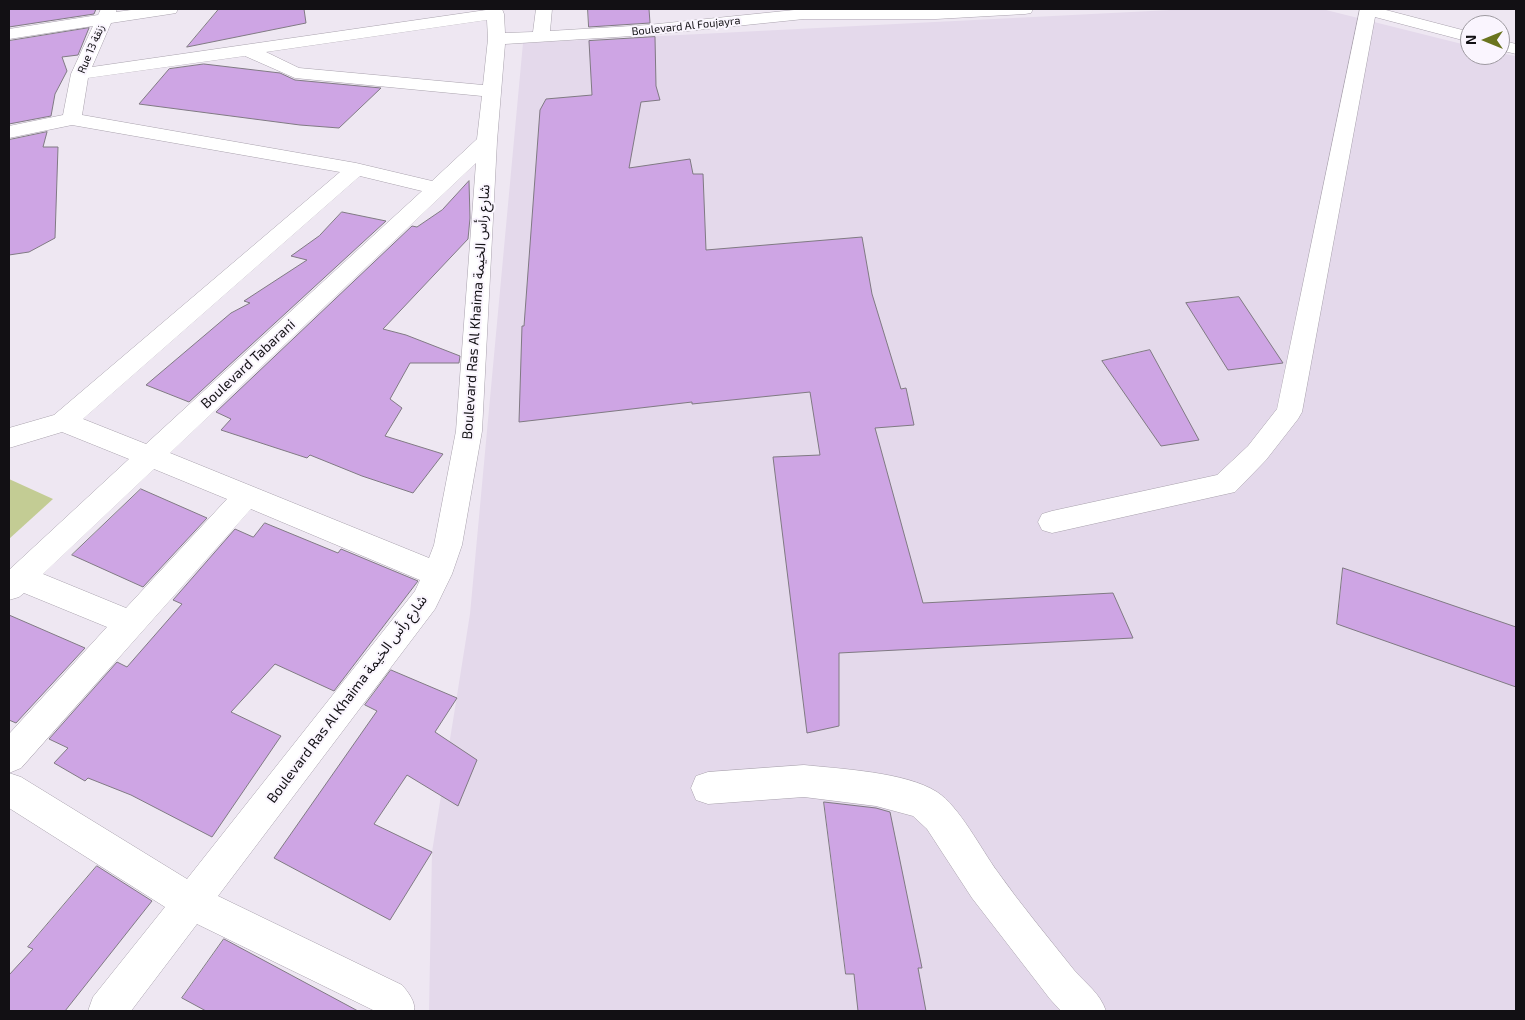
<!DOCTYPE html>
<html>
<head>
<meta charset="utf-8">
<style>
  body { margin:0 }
  #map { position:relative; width:1525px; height:1020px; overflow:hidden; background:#eee7f2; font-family:"Exo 2",sans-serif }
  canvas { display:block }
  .frame { position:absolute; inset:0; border:10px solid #121014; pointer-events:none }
  .north { position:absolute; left:1460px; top:15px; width:50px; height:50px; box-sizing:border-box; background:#faf5fe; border:1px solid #9d99a0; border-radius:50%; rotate:270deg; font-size:14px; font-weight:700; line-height:20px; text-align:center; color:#121014 }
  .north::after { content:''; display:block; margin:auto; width:18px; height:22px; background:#6a741e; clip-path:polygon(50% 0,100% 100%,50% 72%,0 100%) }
</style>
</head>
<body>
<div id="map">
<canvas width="1525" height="1020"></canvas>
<div class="frame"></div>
<div class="north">N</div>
</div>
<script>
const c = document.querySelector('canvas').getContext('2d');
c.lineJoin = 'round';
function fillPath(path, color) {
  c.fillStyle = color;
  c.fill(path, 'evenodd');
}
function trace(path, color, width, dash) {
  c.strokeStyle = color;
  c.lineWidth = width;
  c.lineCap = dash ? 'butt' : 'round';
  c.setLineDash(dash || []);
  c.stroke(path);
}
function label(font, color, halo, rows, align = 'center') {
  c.font = font + ' "Exo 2","Noto Sans Arabic",sans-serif';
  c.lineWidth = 4;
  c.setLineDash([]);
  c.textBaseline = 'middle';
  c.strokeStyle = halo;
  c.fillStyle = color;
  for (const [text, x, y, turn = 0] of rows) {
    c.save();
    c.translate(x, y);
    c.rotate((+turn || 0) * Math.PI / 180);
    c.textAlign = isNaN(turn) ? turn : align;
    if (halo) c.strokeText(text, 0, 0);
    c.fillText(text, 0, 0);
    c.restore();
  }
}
fillPath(new Path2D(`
  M1190,9H1322L1470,46V55H1500V53L1516,56V1011H429L432,852L470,614L523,43Z`), '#e4d9eb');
fillPath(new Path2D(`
  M9,479L53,499L9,539Z`), '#c3cc94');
const building = new Path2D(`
  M9,9H96L94,14L9,27Z
  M219,9H304L306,23L187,47Z
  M588,9H649L650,23L589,27Z
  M89,28L78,55L62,57L67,71L55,94L51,116L9,124V41Z
  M655,37L656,86L660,100L641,102L629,168L690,159L693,174H703L706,250L862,237L872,294L901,389L906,388L914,425L875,428L923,603L1113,593L1133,638L839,653V726L807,733L773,457L820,455L810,392L692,404V402L519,422L522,326H524L540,110L546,99L592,95L589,41Z
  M204,64L280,73L295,80L381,88L339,128L300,125L139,104L169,69Z
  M47,132L43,147H58L55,238L29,252L9,255V140Z
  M469,181L470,218L468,239L383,329L406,335L460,356L459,363H410L390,399L402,408L385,436L443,454L413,493L362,476L310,455L307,458L221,430L231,419L216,412L412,226L417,227L442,210Z
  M342,212L386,221L189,402L146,385L231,313L250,303L244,301L307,260L291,256L319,236Z
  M1239,297L1283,363L1228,370L1186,303Z
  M1150,350L1199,440L1161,446L1102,361Z
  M141,489L207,518L143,587L72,555Z
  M265,523L338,553L341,549L418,581L334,691L275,664L231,712L281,736L212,837L131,795L88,778L85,781L54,763L68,748L49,739L117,662L127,667L182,604L173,600L235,529L253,537Z
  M1343,568L1516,627V687L1337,624Z
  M9,615L85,648L16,723L9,720Z
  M391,670L457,698L435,732L477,760L458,806L407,775L374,824L432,852L390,920L274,858L377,711L365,705Z
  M824,802L876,808L890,812L922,968H918L926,1011H858L854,974H846Z
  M97,866L152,901L65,1011H9V975L33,949L28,947Z
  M224,939L358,1011H206L182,998Z`);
fillPath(building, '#cea5e4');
trace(building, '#807a83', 1);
const minor = new Path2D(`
  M101,9H117L116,12L139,9H178L176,13L170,14L111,23L92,67L486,10V9H502L504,14L505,33L533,32L536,9H552L550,31L648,25L804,9H1033L1031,13L1025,14L936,19H804L648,35L505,44L497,141L482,431L462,545L452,574L435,609L218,896L402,985C408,992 416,1002 414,1011H375L197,924L131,1011H88L93,997L165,907L9,808V734L107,627L24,593L19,597L9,600V570L129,459L62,432L9,448V428L54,415L340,172L72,125L9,138V126L63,115L71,74L93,26L9,39V29L98,15ZM487,20L488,39L483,85L299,68L266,52ZM245,56L295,78L482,96L477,139L432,181L356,163L82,115L88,78ZM476,163L456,431L434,545L429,558L170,453ZM360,176L422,191L146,444L83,419ZM154,469L227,499L126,608L43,574ZM251,509L420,580L415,591L187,879L21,777L9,773L21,768Z
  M1360,9H1382L1470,32V42L1375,17L1302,412L1298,419L1266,460L1235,492L1052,533L1042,530L1038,522L1042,514L1052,511L1217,475L1248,446L1277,409Z
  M1500,40L1516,44V54L1500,50Z
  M804,765C841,769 906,772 937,792C959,806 981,849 997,871C1021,905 1048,937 1074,970C1086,984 1100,993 1106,1011H1061L1050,999L972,898L927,829L913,816L876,806L804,797L708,804L696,800L691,788L696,776L708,772Z`);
trace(minor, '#a9a2ad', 1);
fillPath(minor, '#fff');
label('11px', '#121014', '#faf5fe', [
  ["Boulevard Al Foujayra",686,26,-6],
  ["Rue 13 زنقة",91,49,-67]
]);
label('14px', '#121014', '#faf5fe', [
  ["Boulevard Ras Al Khaima شارع رأس الخيمة",476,312,-86],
  ["Boulevard Tabarani",248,364,-43],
  ["Boulevard Ras Al Khaima شارع رأس الخيمة",347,699,-53]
]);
</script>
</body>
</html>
